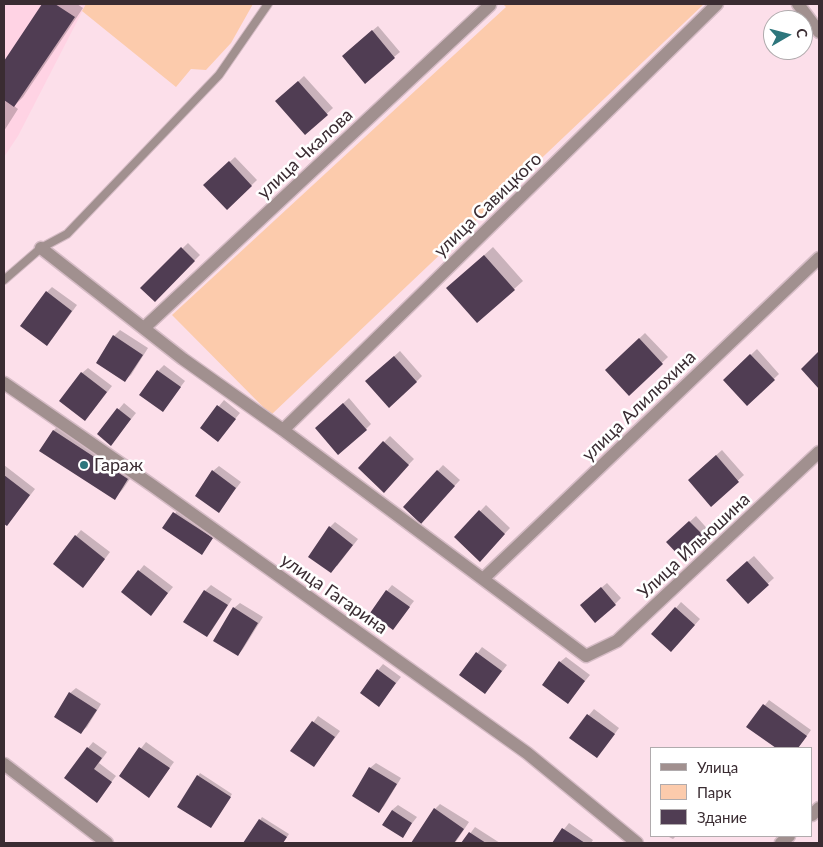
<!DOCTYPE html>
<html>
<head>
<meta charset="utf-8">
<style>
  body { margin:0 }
  #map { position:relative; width:823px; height:847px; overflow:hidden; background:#fcdfea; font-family:Lato,sans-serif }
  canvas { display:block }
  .frame { position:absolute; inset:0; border:5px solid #3a2c32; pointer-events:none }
  .legend { position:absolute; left:650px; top:747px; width:162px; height:90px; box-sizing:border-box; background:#fff; border:1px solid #b0abad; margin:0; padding:6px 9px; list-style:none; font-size:15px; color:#3a2c32 }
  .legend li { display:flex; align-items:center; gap:10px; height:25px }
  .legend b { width:25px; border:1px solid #b0abad }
  .north { position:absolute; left:763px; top:10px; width:50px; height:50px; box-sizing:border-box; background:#fff; border:1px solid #b0abad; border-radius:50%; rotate:82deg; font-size:14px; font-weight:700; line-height:20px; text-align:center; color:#3a2c32 }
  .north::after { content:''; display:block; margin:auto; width:18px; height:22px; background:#2d767c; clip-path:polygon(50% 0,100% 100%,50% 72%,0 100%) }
</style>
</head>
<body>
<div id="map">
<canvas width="823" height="847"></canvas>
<div class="frame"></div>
<ul class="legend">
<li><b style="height:6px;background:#a1908f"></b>Улица</li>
<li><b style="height:14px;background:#fccbac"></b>Парк</li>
<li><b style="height:14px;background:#503d53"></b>Здание</li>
</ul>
<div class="north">С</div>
</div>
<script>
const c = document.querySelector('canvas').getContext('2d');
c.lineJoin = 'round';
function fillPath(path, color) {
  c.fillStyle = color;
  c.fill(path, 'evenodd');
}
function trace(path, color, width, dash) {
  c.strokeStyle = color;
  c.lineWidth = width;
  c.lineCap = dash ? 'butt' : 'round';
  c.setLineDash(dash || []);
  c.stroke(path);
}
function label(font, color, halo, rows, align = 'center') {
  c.font = font + ' Lato,sans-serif';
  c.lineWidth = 5;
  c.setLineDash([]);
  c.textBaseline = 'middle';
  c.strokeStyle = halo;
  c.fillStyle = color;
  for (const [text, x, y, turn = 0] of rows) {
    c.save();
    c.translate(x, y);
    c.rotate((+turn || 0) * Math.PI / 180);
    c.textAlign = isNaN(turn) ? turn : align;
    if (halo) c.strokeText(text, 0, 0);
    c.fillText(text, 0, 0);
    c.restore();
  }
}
fillPath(new Path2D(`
  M4,4H86L18,136L4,157Z`), '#ffd3e4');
fillPath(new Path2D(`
  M86,4H253L231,43L206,70L191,69L176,87L82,11Z
  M503,4H704L271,415L172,315L506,7Z`), '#fccbac');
fillPath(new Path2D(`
  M43,4H77L83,8L23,97L14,106L18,109L4,131V63Z
  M378,26L400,52L394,57L349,50Z
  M304,76L333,108L306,133L283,96Z
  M235,157L257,180L227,209L205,185Z
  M188,243L200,255L155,300L142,288Z
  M493,247L523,281L514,289L457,280Z
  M52,287L77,305L52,339L47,292Z
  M120,330L148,348L131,375L125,380L114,336Z
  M645,333L668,357L629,394L606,370Z
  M757,349L779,374L748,404L725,380Z
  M400,351L422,376L416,382L373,375Z
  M164,365L185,381L163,410L158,371Z
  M88,368L112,386L91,413L82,373Z
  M349,398L371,424L366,429L322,423Z
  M224,400L240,413L218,440L202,427Z
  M124,403L136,413L116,438L98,434Z
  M62,422L136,470L123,489L115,498L53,431Z
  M390,436L414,459L383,491L359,468Z
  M722,450L744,475L711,505L695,474Z
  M4,465L35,489L7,525L4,522Z
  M443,465L460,480L426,516L404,507Z
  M219,466L241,482L219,511L213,471Z
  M486,505L510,528L480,560L456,537Z
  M180,507L217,532L202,553L164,528Z
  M696,516L712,534L685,560L668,542Z
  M335,522L358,539L337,566L330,527Z
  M81,530L110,552L89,580L76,536Z
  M754,556L774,578L748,602L733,574Z
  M144,565L173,587L151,614L122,592Z
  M607,583L621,598L615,604L587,600Z
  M211,585L232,599L212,630L207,636L205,591Z
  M392,585L414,601L393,628L387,591Z
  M681,602L700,619L677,645L676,608Z
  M240,603L263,617L243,649L238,655L234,608Z
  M482,647L507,665L485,693L461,675Z
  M566,657L590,675L568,702L560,662Z
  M383,664L401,677L379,705L378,670Z
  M76,688L101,704L87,727L81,732L70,693Z
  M769,700L811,730L798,748H778L748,727Z
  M594,709L619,728L602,751L571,737Z
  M318,716L340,731L314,766L292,751Z
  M93,742L107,752L99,763L116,776L97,801L88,748Z
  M146,742L174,762L149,796L120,776Z
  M376,763L401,778L384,806L379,811L370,768Z
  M200,773L232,794L213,824L198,776Z
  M440,804L469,822L455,843H412L435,809Z
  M398,805L417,817L402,836L392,810Z
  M262,817L289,834L283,843H245Z
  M569,823L593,840L591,843H553Z
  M475,827L500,843H463Z
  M667,836H676L673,839Z`), '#0003');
fillPath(new Path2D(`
  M42,4H55L75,17L14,107L4,100V61Z
  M372,30L395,58L365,84L342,56Z
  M298,81L328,115L305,135L275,101Z
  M229,161L252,186L227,210L203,185Z
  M181,247L195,261L155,302L140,288Z
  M484,255L515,290L477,323L446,288Z
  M46,291L72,311L47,346L20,326Z
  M113,335L143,355L125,382L96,363Z
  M639,338L663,364L629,396L605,370Z
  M819,351V389L801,369Z
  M750,354L775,380L747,406L723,380Z
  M394,356L417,382L389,408L365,381Z
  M157,370L181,387L163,412L139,395Z
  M81,372L107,392L85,421L59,401Z
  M343,403L367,430L338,455L315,428Z
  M217,405L236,419L218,442L200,428Z
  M117,408L131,419L111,446L97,434Z
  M53,430L128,479L115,500L39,451Z
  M383,441L409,465L384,493L358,468Z
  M716,455L739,482L711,507L688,480Z
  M212,470L236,488L219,513L195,496Z
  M437,470L455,486L421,524L403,507Z
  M4,475L30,495L7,526L4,524Z
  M479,510L505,534L480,562L454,537Z
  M173,512L213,538L202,555L162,528Z
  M689,521L708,540L685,562L666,542Z
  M329,526L353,545L331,573L308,557Z
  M75,535L105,559L83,588L53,564Z
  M747,561L769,585L748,604L726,580Z
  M138,570L168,593L151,616L121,592Z
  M601,587L616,605L595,623L580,605Z
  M204,590L228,605L207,637L183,622Z
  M386,590L410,607L393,630L370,613Z
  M233,607L258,623L238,656L213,641Z
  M675,607L695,625L671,652L651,634Z
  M476,652L502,671L485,694L459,675Z
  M559,661L585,681L568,704L542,685Z
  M377,669L396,683L379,707L360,693Z
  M69,692L97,710L81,734L54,717Z
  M763,704L807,736L798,748H776L746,727Z
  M587,714L615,734L597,758L569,738Z
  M312,721L335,737L314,767L290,751Z
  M87,747L102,758L94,769L112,782L97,803L64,778Z
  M139,747L170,768L149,798L119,776Z
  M369,767L397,784L379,813L352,796Z
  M197,775L231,797L211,828L177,807Z
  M434,808L464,829L454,843H411Z
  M392,810L412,823L403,838L382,825Z
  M259,819L287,837L283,843H243Z
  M562,828L585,843H552Z
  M469,832L486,843H461Z`), '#503d53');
const service = new Path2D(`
  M4,280L41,248L67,234L219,75L268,4`);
const minor = new Path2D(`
  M798,4L819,32
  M41,248L183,359L283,430L586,656L617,641L819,452
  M144,328L490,5
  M4,383L153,486L527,753L637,843
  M283,430L717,4
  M483,579L819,258
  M4,764L107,843
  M812,815L819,808
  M781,843L789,836`);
trace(service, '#d5bbc5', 10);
trace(minor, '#d5bbc5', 15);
trace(service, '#a1908f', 8);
trace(minor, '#a1908f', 12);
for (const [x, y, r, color] of [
  [84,465,5,"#2d767c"]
]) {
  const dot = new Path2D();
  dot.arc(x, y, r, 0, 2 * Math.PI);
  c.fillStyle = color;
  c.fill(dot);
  trace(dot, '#fff', 2);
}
label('18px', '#3a2c32', '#fff', [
  ["улица Чкалова",305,154,-43],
  ["улица Савицкого",488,205,-44],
  ["улица Алилюхина",639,406,-44],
  ["Улица Ильюшина",694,546,-43],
  ["улица Гагарина",334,594,35]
]);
label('18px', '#3a2c32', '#fff', [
  ["Гараж",94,465]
], 'left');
</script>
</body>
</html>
